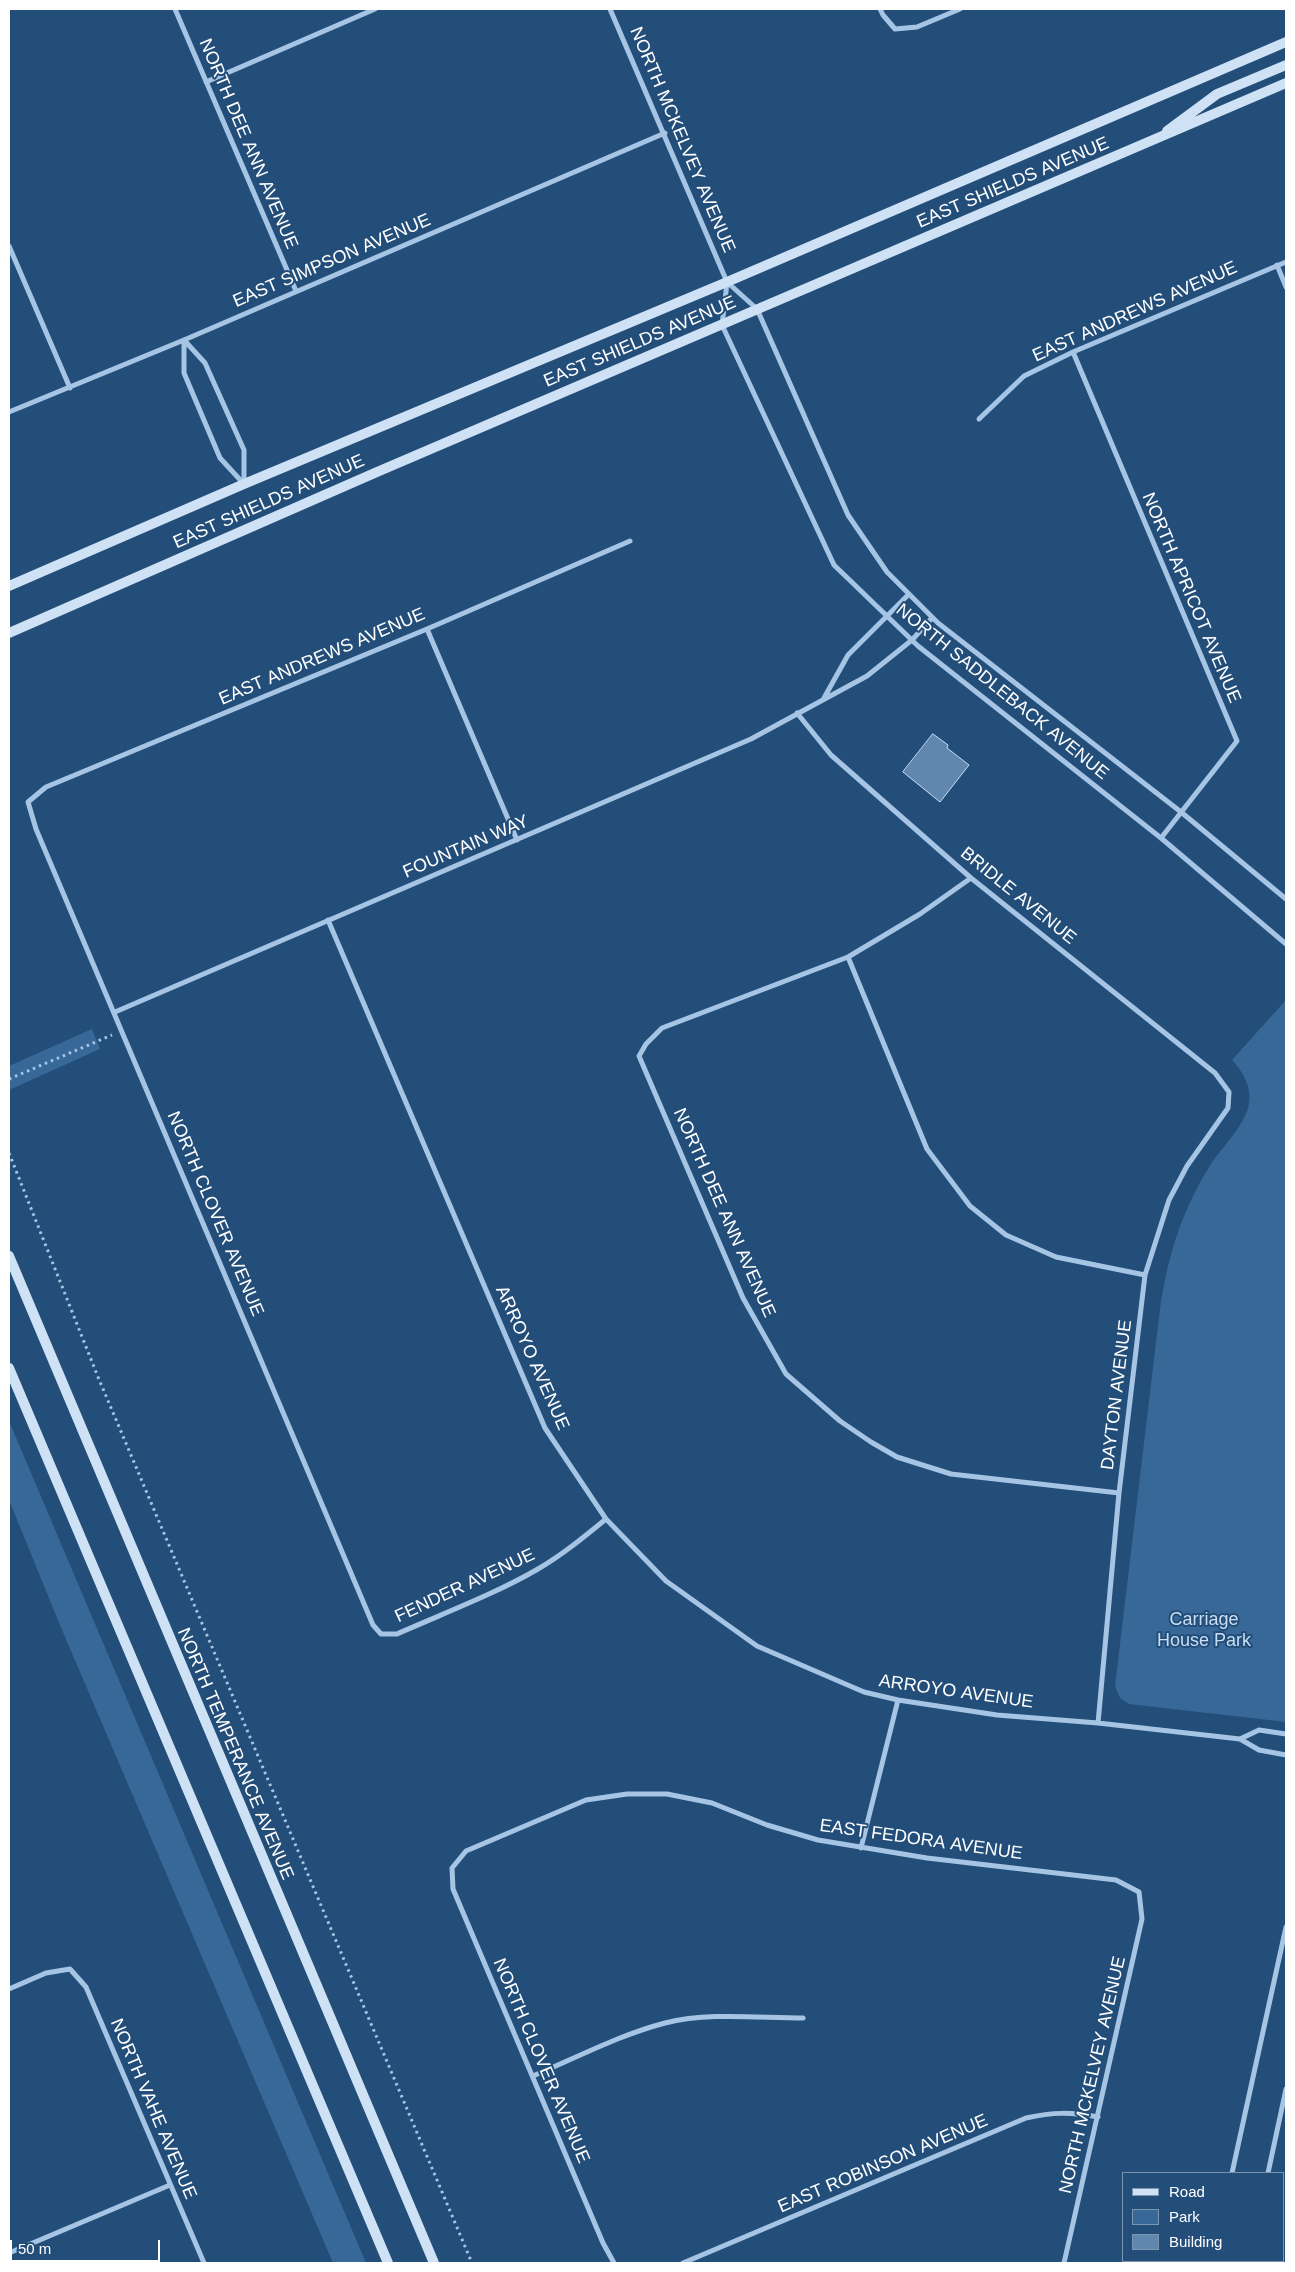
<!DOCTYPE html>
<html>
<head>
<meta charset="utf-8">
<style>
  body { margin:0 }
  #map { position:relative; width:1295px; height:2272px; overflow:hidden; background:#234e7a; font-family:Arial,sans-serif }
  canvas { display:block }
  .frame { position:absolute; inset:0; border:10px solid #fff; pointer-events:none }
  .legend { position:absolute; left:1122px; top:2172px; width:162px; height:90px; box-sizing:border-box; background:#234e7a; border:1px solid #7b95af; margin:0; padding:6px 9px; list-style:none; font-size:15px; color:#fff }
  .legend li { display:flex; align-items:center; gap:10px; height:25px }
  .legend b { width:25px; border:1px solid #7b95af }
  .scale { position:absolute; left:10px; top:2240px; width:150px; height:22px; box-sizing:border-box; border:2px solid #fff; border-top:0; padding-left:6px; font-size:15px; line-height:18px; white-space:nowrap; color:#fff; -webkit-text-stroke:4px #234e7a; paint-order:stroke }
</style>
</head>
<body>
<div id="map">
<canvas width="1295" height="2272"></canvas>
<div class="frame"></div>
<ul class="legend">
<li><b style="height:6px;background:#cfe1f4"></b>Road</li>
<li><b style="height:14px;background:#376898"></b>Park</li>
<li><b style="height:14px;background:#6087ae"></b>Building</li>
</ul>
<div class="scale">50 m</div>
</div>
<script>
const c = document.querySelector('canvas').getContext('2d');
c.lineJoin = 'round';
function fillPath(path, color) {
  c.fillStyle = color;
  c.fill(path, 'evenodd');
}
function trace(path, color, width, dash) {
  c.strokeStyle = color;
  c.lineWidth = width;
  c.lineCap = dash ? 'butt' : 'round';
  c.setLineDash(dash || []);
  c.stroke(path);
}
function label(font, color, halo, rows, align = 'center') {
  c.font = font + ' Arial,sans-serif';
  c.lineWidth = 4;
  c.setLineDash([]);
  c.textBaseline = 'middle';
  c.strokeStyle = halo;
  c.fillStyle = color;
  for (const [text, x, y, turn = 0] of rows) {
    c.save();
    c.translate(x, y);
    c.rotate((+turn || 0) * Math.PI / 180);
    c.textAlign = isNaN(turn) ? turn : align;
    if (halo) c.strokeText(text, 0, 0);
    c.fillText(text, 0, 0);
    c.restore();
  }
}
fillPath(new Path2D(`
  M1286,1000V1722L1129,1704L1120,1698L1115,1686L1160,1309C1167,1260 1181,1212 1208,1169C1219,1150 1242,1129 1248,1108C1253,1090 1245,1074 1232,1060Z
  M92,1029L100,1049L9,1090V1066Z
  M9,1421L366,2263H333L62,1630L9,1500Z`), '#376898');
const building = new Path2D(`
  M933,734L948,745L947,748L969,765L940,802L903,772Z`);
fillPath(building, '#6087ae');
trace(building, '#c9def4', 1);
trace(new Path2D(`
  M9,1079L112,1035
  M9,1153L98,1377L472,2263`), '#a6c5e5', 3, [2.5, 4]);
trace(new Path2D(`
  M175,9L296,291
  M610,9L727,282L757,309L848,515L887,572L938,623L1181,812L1286,899
  M880,9L883,15L895,29L917,27L960,9
  M206,82L375,9
  M9,246L70,388
  M1277,265L1286,287
  M727,283L722,325L834,565L918,646L1161,838L1286,944
  M184,340L205,363L244,450V483
  M184,340V373L220,458L244,484
  M1073,352L1237,741L1161,838
  M9,412L184,340L665,133
  M979,419L1024,376L1073,352L1286,262
  M427,629L517,840
  M824,698L848,655L909,594
  M797,713L831,755L971,878L1215,1073L1229,1092L1228,1108L1187,1166L1169,1200L1145,1275L1119,1493L1098,1723
  M971,878L920,914L848,957L662,1028L646,1044L639,1056L743,1298L786,1374L840,1421L871,1442L897,1457L951,1474L1119,1493
  M328,920L545,1428L606,1519L666,1581L757,1646L864,1692L898,1700L997,1715L1098,1723L1240,1739L1259,1750L1286,1755
  M848,957L927,1149L970,1206L1006,1235L1056,1257L1145,1275
  M115,1012L751,739L867,676L912,640L932,618
  M606,1519C584,1537 562,1555 538,1569C493,1595 444,1613 397,1634H381L373,1625L36,829L28,802L46,787L427,629L630,541
  M1240,1739L1259,1730L1286,1734
  M861,1848L898,1700
  M9,1989L46,1973L70,1969L86,1987L204,2263
  M533,2076C576,2058 619,2035 665,2023C709,2012 758,2018 803,2018
  M1232,2173L1286,1927
  M1268,2173L1286,2089
  M9,2253L170,2185
  M614,2263L603,2243L453,1889L452,1868L466,1851L586,1800L627,1794H667L712,1803L767,1825L818,1840L927,1858L1116,1880L1139,1892L1142,1919L1064,2263
  M683,2263L1026,2118C1053,2112 1071,2112 1098,2117
  M1211,2263V2261
  M1228,2263V2261
  M1249,2263V2261`), '#a6c5e5', 5);
trace(new Path2D(`
  M1167,131L1217,94L1286,65
  M9,586L244,484L727,282L1286,42
  M9,633L377,472L1286,83
  M9,1256L434,2263
  M9,1368L388,2263`), '#cfe1f4', 10);
label('18px', '#fff', '#234e7a', [
  ["NORTH MCKELVEY AVENUE",682,140,67],
  ["NORTH DEE ANN AVENUE",248,144,67],
  ["EAST SHIELDS AVENUE",1013,183,-23],
  ["EAST SIMPSON AVENUE",332,261,-23],
  ["EAST ANDREWS AVENUE",1135,312,-24],
  ["EAST SHIELDS AVENUE",640,342,-23],
  ["EAST SHIELDS AVENUE",269,502,-24],
  ["NORTH APRICOT AVENUE",1191,598,67],
  ["EAST ANDREWS AVENUE",322,657,-23],
  ["NORTH SADDLEBACK AVENUE",1002,692,39],
  ["FOUNTAIN WAY",466,847,-23],
  ["BRIDLE AVENUE",1018,896,39],
  ["NORTH DEE ANN AVENUE",724,1213,66],
  ["NORTH CLOVER AVENUE",215,1214,67],
  ["ARROYO AVENUE",532,1358,66],
  ["DAYTON AVENUE",1117,1395,-83],
  ["FENDER AVENUE",465,1586,-25],
  ["ARROYO AVENUE",956,1692,8],
  ["NORTH TEMPERANCE AVENUE",235,1754,67],
  ["EAST FEDORA AVENUE",921,1840,8],
  ["NORTH CLOVER AVENUE",541,2061,67],
  ["NORTH MCKELVEY AVENUE",1093,2075,-77],
  ["NORTH VAHE AVENUE",153,2109,67],
  ["EAST ROBINSON AVENUE",883,2164,-23]
]);
label('18px', '#c9def4', '#234e7a', [
  ["Carriage",1204,1620],
  ["House Park",1204,1641]
]);
</script>
</body>
</html>
